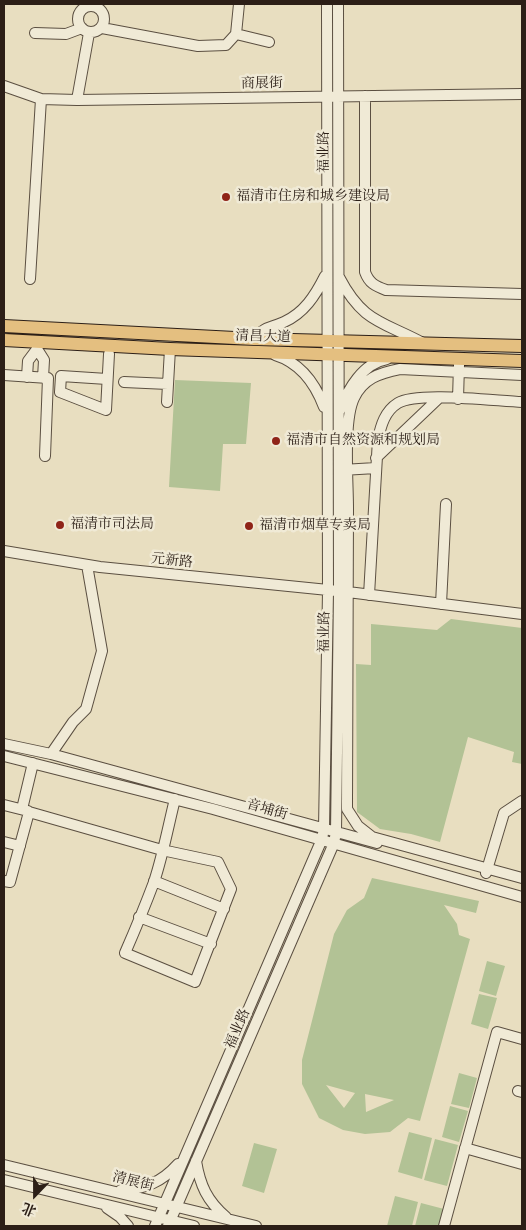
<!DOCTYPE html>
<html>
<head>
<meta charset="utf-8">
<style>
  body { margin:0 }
  #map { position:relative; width:526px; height:1230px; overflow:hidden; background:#e8dec0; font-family:"IM FELL French Canon","Noto Serif SC",serif }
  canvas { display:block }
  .frame { position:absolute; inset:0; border:5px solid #2c1f17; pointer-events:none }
  .north { position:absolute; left:10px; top:1170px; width:50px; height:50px; -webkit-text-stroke:4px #f0ead6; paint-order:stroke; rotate:202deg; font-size:14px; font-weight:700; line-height:20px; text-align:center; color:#2c1f17 }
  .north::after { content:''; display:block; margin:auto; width:18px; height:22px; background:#2c1f17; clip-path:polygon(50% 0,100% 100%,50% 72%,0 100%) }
</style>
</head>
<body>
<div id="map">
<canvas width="526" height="1230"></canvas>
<div class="frame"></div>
<div class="north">北</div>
</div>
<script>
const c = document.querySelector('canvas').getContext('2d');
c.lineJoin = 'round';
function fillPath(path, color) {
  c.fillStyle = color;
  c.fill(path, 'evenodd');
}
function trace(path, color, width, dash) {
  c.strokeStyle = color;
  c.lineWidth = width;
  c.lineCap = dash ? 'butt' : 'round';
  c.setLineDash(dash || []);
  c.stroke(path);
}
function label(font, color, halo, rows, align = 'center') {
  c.font = font + ' "IM FELL French Canon","Noto Serif SC",serif';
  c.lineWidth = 5;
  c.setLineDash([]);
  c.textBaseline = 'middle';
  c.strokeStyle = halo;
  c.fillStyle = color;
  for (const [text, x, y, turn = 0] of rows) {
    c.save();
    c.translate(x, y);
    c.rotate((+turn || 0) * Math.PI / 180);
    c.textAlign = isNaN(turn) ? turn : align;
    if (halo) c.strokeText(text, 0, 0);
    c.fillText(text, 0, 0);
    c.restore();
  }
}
fillPath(new Path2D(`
  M175,380L251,383L246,444H223L220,491L169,487Z
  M451,619L522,628V764L512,762L514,752L468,737L440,842L411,834L380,829L357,812L356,664L371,665V624L437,630Z
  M372,878L479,901L476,913L444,905L457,924L459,935L470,939L420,1121L408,1118L390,1132L365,1134L343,1130L319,1118L302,1084V1060L334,934L347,910L364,898ZM326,1085L355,1093L344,1108ZM365,1094L394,1100L366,1112Z
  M487,961L505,966L496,996L479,991Z
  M479,994L497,998L488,1029L471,1024Z
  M459,1073L477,1078L469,1108L451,1104Z
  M450,1106L468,1111L459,1142L442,1137Z
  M409,1132L432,1138L422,1179L398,1172Z
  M435,1139L458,1145L447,1186L424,1180Z
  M254,1143L277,1149L264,1193L242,1186Z
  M395,1196L418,1202L412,1226H387Z
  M421,1203L444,1209L439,1226H415Z`), '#b2c295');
const minor = new Path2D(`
  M78 19a13 13 0 1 1 26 0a13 13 0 1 1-26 0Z
  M102,28L198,46L226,45L236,34L239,4
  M35,33L66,34L82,28
  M236,34L269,42
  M4,86L41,99L77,100L522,94
  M365,96V272C369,283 375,286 386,290L522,294
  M77,100L89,33
  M339,277C363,323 382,321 423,343
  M30,279L41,99
  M254,339C267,325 268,329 284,322C304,313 315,296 325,276
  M37,349L44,360L43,378
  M275,355C301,363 315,383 324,407
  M4,375L48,378L45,456
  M522,375L400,369C379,373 363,379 354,398C343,421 348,481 348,508C348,608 348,708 347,809L358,826L372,837L522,878
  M27,377L28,361L37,349V342
  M107,379L61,376L60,392L106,410L109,354
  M124,382L168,384
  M458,399L459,365
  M167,402L170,349
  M340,410C348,389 363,363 387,359
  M376,458L439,398
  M342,470L376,468
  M4,551L100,567L348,592L522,614
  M369,595L378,439C381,425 385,411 398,403C417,391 496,401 522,402
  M441,604L446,504
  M4,744L51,754L377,843
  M51,754L73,722L86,709L102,651L87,565
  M4,756L213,809L522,897
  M4,805L28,811
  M22,809L33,763
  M4,842L20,846
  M486,873L504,813L522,801
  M4,881L10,882L29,812L162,850L218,862L231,889L195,982L125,953C135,930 145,906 154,882C163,855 168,827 175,799
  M154,881L224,909
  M139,917L211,944
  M518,1091L522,1092
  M465,1148L522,1164
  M196,1161C200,1185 207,1201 226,1217
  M4,1165L256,1226
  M4,1180L194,1226
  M121,1190C145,1189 162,1182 178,1164
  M107,1208L120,1217L128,1226
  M155,1226L322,839L324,828L328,591L327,4
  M168,1226L334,843L336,832L339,591L338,4
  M444,1226L497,1032L522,1039`);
const major = new Path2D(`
  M4,326L254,339L522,346
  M4,340L170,349L522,361`);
trace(minor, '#5b4f41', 12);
trace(major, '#2c1f17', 14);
trace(minor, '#f0ead6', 10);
trace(major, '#e4bf80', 12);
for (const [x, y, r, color] of [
  [226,197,5,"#8f2418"],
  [276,441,5,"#8f2418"],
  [60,525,5,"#8f2418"],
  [249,526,5,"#8f2418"]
]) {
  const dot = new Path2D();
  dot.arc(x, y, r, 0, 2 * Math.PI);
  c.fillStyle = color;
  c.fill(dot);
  trace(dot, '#f0ead6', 2);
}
label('14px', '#2c1f17', '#f0ead6', [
  ["商展街",262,84,-1],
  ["福业路",325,152,-90],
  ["清昌大道",263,337,2],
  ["元新路",172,561,6],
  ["福业路",325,632,-89],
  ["音埔街",267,810,16],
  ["福业路",238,1029,-67],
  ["清展街",133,1182,14]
]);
label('14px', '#2c1f17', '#f0ead6', [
  ["福清市住房和城乡建设局",236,197],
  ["福清市自然资源和规划局",286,441],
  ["福清市司法局",70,525],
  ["福清市烟草专卖局",259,526]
], 'left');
</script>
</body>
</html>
